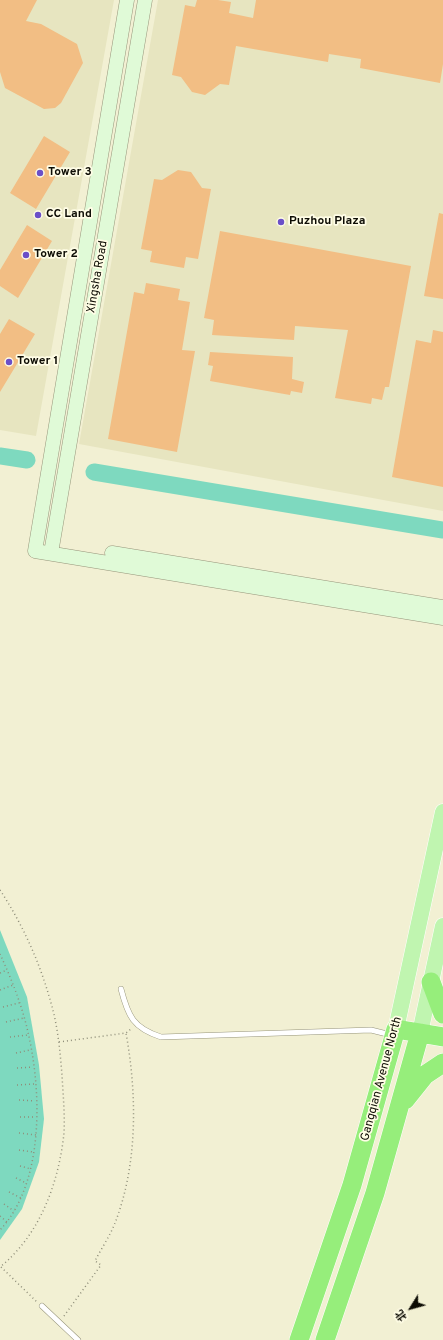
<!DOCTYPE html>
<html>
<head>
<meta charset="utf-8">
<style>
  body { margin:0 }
  #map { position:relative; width:443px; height:1340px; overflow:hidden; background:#f2f0d3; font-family:Overpass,"Noto Sans SC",sans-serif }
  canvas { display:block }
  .north { position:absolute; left:391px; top:1288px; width:40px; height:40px; -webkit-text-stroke:3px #fffde6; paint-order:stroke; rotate:233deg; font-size:11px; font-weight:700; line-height:16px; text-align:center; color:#0d0c04 }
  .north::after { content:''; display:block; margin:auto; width:14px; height:18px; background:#0d0c04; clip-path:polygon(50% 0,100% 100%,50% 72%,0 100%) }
</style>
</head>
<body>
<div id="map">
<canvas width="443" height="1340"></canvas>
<div class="north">北</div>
</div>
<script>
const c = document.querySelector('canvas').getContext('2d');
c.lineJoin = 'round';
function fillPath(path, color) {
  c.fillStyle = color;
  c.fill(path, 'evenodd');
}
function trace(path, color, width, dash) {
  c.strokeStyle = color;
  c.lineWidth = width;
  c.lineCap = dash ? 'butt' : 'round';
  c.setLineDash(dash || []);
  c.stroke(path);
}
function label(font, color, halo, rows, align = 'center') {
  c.font = font + ' Overpass,sans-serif';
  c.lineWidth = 3.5;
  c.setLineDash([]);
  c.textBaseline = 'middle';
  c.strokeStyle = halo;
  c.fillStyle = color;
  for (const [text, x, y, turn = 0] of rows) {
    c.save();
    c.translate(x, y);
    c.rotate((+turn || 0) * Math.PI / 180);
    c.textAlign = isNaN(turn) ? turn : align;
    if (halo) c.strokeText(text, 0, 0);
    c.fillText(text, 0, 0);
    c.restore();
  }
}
fillPath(new Path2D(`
  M0,0H114L36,436L0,430Z
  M158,0H443V511L79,444Z`), '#e7e5c0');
fillPath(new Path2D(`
  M0,930L27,997L39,1065L44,1119L39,1162L22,1209L0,1240Z`), '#7ed9bf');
trace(new Path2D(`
  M0,456L27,460
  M94,472L443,530`), '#7ed9bf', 17);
fillPath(new Path2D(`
  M0,0H37L26,21L41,24L77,44L83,63L61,103L55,108L44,109L5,88L0,72Z
  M197,0H218L231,2L229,13L253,18L256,0H443V64L440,83L360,68L361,59L329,54L328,62L236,46L229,85L220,84L205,95L192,92L181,77L172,75L185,5L195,7Z
  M44,136L70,152L36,209L10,193Z
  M178,170L191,172L202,188L211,189L198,259L186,257L184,268L150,262L152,251L141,249L154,179L162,180Z
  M439,213L443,214V299L424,296Z
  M27,225L52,241L18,298L0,286V270Z
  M220,231L411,266L389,387H385L382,400L372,398L371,404L335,398L348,330L295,326L294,340L212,335L214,320L204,318Z
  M146,283L180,289L178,300L190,302L182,350L195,351L177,452L108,439L134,292L144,294Z
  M9,319L35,334L0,392V334Z
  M433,330L443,332V487L392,477L416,340L431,343Z
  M210,352L293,357L292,379L304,382L302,393L291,391L290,395L210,381L213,366L208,365Z`), '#f2be84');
const lane = new Path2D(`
  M121,989C128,1016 133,1028 161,1037L371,1030L391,1035
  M42,1306L78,1340`);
const secondary = new Path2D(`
  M127,0L35,551L443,618
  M51,553L145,0
  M112,553L443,607`);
const primary = new Path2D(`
  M396,1029L443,812
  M420,1033L443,926`);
const highway = new Path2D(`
  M431,982L443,1014
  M405,1100L425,1075L443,1063
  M299,1340L352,1185L396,1029L443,1037
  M325,1340L375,1193L420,1033`);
trace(lane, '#96947a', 6);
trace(secondary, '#96947a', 15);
trace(primary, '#fff', 17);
trace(highway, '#fff', 20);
trace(new Path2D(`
  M0,890C23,925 40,963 51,1003C58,1027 60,1051 62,1075C63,1094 65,1114 64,1133C59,1182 40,1235 0,1267
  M0,954C11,978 21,1003 27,1028C42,1089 45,1182 0,1230
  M0,973L7,970
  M0,990L13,985
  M3,1007L19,1003
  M6,1022L24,1018
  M10,1037L28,1035
  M59,1042L126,1033L131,1029
  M16,1053L30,1050
  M17,1068L33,1067
  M17,1085L35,1084
  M19,1100L35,1101
  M20,1117H36
  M19,1133L36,1135
  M19,1150L33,1152
  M20,1166L31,1169
  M16,1178L26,1183
  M9,1192L21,1198
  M4,1204L14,1211
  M0,1216L7,1222
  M1,1267L37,1302
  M64,1316L101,1265L95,1261C101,1249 110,1236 115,1223C138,1164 137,1094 126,1033`), '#8f8e7a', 1.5, [1, 3]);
trace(lane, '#fff', 5);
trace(secondary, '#e0fad7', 14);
trace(primary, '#c0f5b0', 16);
trace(highway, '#96ee7b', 19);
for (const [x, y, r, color] of [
  [40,173,4,"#6b4fc8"],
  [38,215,4,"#6b4fc8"],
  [281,222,4,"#6b4fc8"],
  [26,255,4,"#6b4fc8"],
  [9,362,4,"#6b4fc8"]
]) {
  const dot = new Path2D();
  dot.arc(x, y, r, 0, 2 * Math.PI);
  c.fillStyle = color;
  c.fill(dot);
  trace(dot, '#fffde6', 1.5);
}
label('bold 12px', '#0d0c04', '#fffde6', [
  ["Tower 3",48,173],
  ["CC Land",46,215],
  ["Puzhou Plaza",289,222],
  ["Tower 2",34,255],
  ["Tower 1",17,362]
], 'left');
label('12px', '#0d0c04', '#fffde6', [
  ["Xingsha Road",98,277,-80],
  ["Gangqian Avenue North",382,1079,-75]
]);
</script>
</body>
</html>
